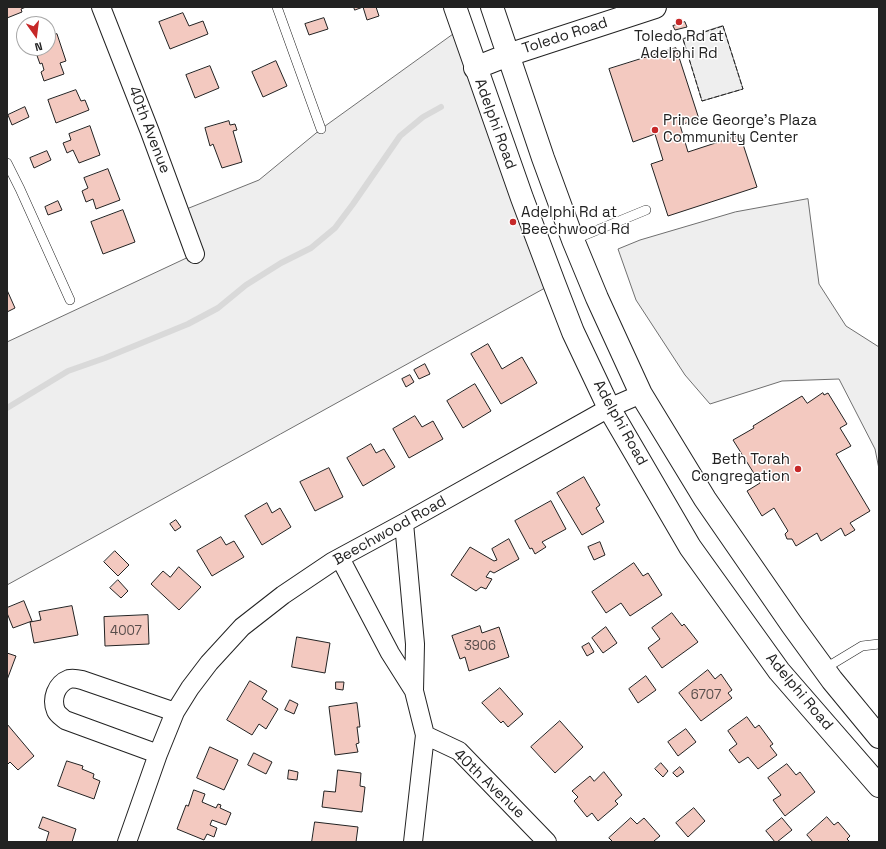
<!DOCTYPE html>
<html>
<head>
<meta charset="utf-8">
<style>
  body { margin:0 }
  #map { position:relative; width:886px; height:849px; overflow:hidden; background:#fff; font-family:"Space Grotesk",sans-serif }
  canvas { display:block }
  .frame { position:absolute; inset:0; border:8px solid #222; pointer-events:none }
  .north { position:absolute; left:16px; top:16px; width:40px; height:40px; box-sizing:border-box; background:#fff; border:1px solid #a7a7a7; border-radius:50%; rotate:166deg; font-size:11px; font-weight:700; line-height:16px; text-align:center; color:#222 }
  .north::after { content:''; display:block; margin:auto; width:14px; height:18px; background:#c62828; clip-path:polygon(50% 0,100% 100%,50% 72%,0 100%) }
</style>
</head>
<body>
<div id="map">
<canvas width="886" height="849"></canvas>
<div class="frame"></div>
<div class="north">N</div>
</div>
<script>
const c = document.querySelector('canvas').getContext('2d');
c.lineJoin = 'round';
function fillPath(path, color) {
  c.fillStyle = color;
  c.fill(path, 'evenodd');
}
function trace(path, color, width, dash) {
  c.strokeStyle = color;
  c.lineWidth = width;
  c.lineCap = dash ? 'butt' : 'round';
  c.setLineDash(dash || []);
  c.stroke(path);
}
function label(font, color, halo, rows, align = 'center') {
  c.font = font + ' "Space Grotesk",sans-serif';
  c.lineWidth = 3;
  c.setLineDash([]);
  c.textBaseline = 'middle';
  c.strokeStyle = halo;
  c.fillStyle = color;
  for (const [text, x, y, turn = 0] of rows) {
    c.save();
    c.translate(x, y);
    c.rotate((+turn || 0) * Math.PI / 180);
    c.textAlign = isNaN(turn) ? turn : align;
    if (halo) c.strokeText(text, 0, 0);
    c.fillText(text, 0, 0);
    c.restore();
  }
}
const green = new Path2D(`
  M723,26L743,89L702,101L683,39Z
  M462,28L554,283L7,585V342L195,254L179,212L259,180L321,129Z
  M808,199L819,284L846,326L879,347V469L875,449L839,379L782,381L710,404L685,375L636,300L618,249L640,240L735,212Z`);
fillPath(green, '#eee');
trace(green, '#6f6f6f', 1);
trace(new Path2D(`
  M7,408L68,371L105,358L188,324L218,308L246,285L281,263L311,248L335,228L353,204L400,136L423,117L441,107`), '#d9d9d9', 6);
const building = new Path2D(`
  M7,7H26L21,9L22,12L7,18Z
  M354,7H376L379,16L367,20L363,7L355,10Z
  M183,13L189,26L203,21L208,34L170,49L159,22Z
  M324,18L328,29L309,35L305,24Z
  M685,22L687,27L675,30L673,26Z
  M57,34L66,61L60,63L64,74L44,81L41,72L44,70L42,63L40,64L35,50L37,49L36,48H48V37Z
  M676,48L699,119L680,125L688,152L740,135L757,187L668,216L651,164L663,160L655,134L633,142L609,69Z
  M276,61L287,86L263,97L252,72Z
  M210,66L219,88L195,98L186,75Z
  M76,90L81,101L85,100L89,110L56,123L48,100Z
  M25,107L29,117L12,125L8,115Z
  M229,121L230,125L235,124L237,130L233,131L242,162L222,168L213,144L210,146L205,128Z
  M90,126L100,155L79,163L73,150L67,153L63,143L71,140L69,134Z
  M47,151L51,160L34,168L30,158Z
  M108,169L120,200L96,209L93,199L86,202L82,191L88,188L84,178Z
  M58,201L62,210L48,215L45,207Z
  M123,210L135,242L103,254L91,222Z
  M7,290L15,308L7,312Z
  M488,344L502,369L522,357L537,383L501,404L471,354Z
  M425,364L430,374L419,379L414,370Z
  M410,375L414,382L406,387L402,379Z
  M475,384L491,411L463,428L447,401Z
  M823,393L824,395L828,393L847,424L840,428L851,446L836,454L870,511L850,523L855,530L845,536L841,528L821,541L817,533L796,546L792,539H787L785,534L788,531L774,508L762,516L747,491L760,483L733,440L754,428L753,426L802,396L807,403Z
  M415,416L422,427L433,421L443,439L409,458L393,429Z
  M371,444L376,453L384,449L395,467L363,486L347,458Z
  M329,468L343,497L315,511L300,482Z
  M584,477L600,505L596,508L604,522L582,535L557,493Z
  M551,501L566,529L542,542L546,547L535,554L532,548L530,549L515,521Z
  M267,503L272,513L280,508L291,527L262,545L245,516Z
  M176,520L181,527L175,531L170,524Z
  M221,537L226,545L234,541L244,557L212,576L197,551Z
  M509,539L519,559L494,573L490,571L486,577L492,579L486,589L481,587L476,591L451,575L470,547L494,561L497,560L492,549Z
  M600,542L605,555L594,560L588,547Z
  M115,551L129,565L118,576L104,562Z
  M634,563L643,576L648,573L662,595L630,616L621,603L606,613L592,592Z
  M179,567L201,587L179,610L151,584L163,571L170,577Z
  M118,580L128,591L121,598L110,588Z
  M24,601L32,621L13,628L7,613V608Z
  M72,606L78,635L34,643L30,622L41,620L39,612Z
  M672,613L682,626L684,624L698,642L662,668L648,648L660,639L652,628Z
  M148,615L149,644L105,646L104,617Z
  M480,626L482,633L499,627L509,657L469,671L465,657L460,659L452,636Z
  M606,627L617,643L603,653L592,638Z
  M297,637L330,643L325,673L292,667Z
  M589,643L594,652L587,656L582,647Z
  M7,653L16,656L7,680Z
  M708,670L715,679L721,674L732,690L728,693L732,698L701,721L679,693Z
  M646,676L656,690L638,703L629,689Z
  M250,681L267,691L262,699L278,709L266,729L259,724L252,735L227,720Z
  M336,682H344L343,690L336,689Z
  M500,688L523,714L508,727L503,721L501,723L482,703Z
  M290,700L298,704L294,714L285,710Z
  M357,703L360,727H357L359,743L356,744L358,752L335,755L329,707Z
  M747,717L755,728L759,725L773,744L770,746L777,755L758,769L748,757L739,763L729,750L737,744L728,731Z
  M560,721L583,747L555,773L531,747Z
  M7,724L34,756L18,770L10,762L7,765Z
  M686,729L696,742L678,756L668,742Z
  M210,747L238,760L224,790L197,778Z
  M254,753L272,762L266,774L248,765Z
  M67,761L83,766L82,769L94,774L93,778L100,781L94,799L58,786Z
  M661,763L668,771L663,777L655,769Z
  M787,764L796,775L800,772L815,792L785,816L773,800L781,795L768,778Z
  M680,767L684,772L677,777L673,773Z
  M289,770L298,772L297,780L288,779Z
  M338,770L361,773L360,786L365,787L362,812L322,807L324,791L335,792Z
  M604,772L622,795L615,801L618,804L598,821L592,813L587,817L574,801L578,797L572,791L590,776L594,781Z
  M194,790L205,794L202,802L216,808L218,804L221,805L220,808L231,813L226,825L212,820L210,825L217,828L214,837L207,834L204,840L177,829L186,805L188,806Z
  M694,808L705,821L688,837L676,823Z
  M43,817L76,829L72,842H46L49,832L39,828Z
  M827,817L834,825L838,822L850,836L847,839L850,842H813L807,835Z
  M631,818L637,824L644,818L660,836L654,841V842H613L609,838Z
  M782,818L792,830L777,842H775L766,831Z
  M315,822L358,827L356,842H358H312Z`);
fillPath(building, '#f3c9c0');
trace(building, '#222', 1);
const lane = new Path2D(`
  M277,7L321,129
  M7,163L20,189L70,300
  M573,240L646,210
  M824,669L862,646L879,644`);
const street = new Path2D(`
  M101,7L150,132L195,254
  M404,523L415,644L414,691L425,735L413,842
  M340,558L390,653L414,691
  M425,735L459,751L547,842
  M158,754L65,720C62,717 58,715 56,711C51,699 56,684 69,679C73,678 78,679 82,680L175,712
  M127,842L158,754L175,712L190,688L209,663L242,627L283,595L332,562L404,523L609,408L641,394`);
const secondary = new Path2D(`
  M455,7L522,198L554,283L573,332L609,408L690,547L779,671L879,786
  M492,7L543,158L573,240L597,298L641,394L705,499L792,625L832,680L879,737
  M475,68L508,55L655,7`);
trace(lane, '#222', 10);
trace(street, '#222', 20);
trace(secondary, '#222', 24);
trace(lane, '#fff', 9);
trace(street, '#fff', 18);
trace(secondary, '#fff', 22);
trace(new Path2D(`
  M723,26L743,89L702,101L683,39Z`), '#222', 1, [5, 2]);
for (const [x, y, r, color] of [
  [679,22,4,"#c62828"],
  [655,130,4,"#c62828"],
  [513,222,4,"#c62828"],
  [798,469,4,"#c62828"]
]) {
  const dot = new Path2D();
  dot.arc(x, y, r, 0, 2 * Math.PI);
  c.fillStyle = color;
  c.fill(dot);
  trace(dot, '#fff', 1.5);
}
label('13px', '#564c4a', null, [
  ["4007",126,631],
  ["3906",480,646],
  ["6707",706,695]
]);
label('15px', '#222', '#fff', [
  ["Toledo Road",565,36,-18],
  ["Adelphi Road",495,124,70],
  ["40th Avenue",149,130,69],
  ["Adelphi Road",620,423,61],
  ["Beechwood Road",390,531,-29],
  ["Adelphi Road",799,692,50],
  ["40th Avenue",489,784,44]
]);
label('15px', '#222', '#fff', [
  ["Toledo Rd at",679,37,"center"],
  ["Adelphi Rd",679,54,"center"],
  ["Prince George's Plaza",663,121],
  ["Community Center",663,138],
  ["Adelphi Rd at",521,213],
  ["Beechwood Rd",521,230],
  ["Beth Torah",790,460,"right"],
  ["Congregation",790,477,"right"]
], 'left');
</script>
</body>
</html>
